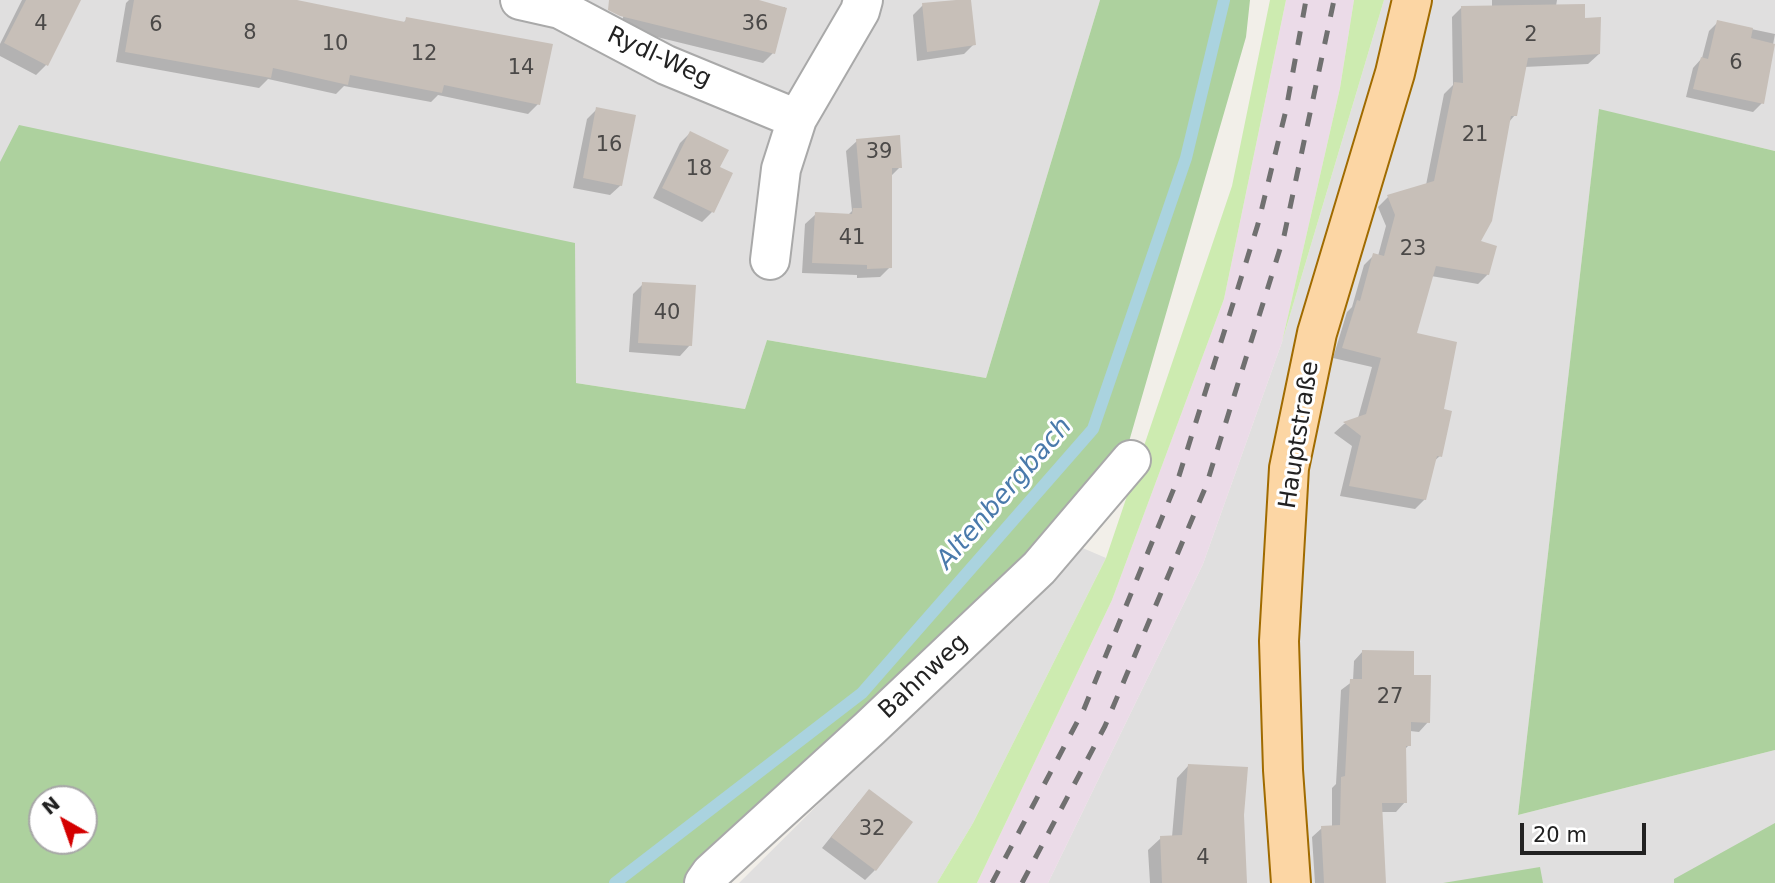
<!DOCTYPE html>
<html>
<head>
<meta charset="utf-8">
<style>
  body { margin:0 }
  #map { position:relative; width:1775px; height:883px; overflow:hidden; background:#f2efe9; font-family:"DejaVu Sans",sans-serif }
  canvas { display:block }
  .north { position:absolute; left:28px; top:785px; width:70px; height:70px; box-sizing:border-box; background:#fff; border:2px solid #a7a7a7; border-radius:50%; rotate:320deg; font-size:19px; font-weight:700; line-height:28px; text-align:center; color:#222 }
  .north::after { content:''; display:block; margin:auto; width:24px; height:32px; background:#d40000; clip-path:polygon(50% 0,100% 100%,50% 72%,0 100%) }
  .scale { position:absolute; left:1520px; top:823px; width:126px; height:32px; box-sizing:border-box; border:4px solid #222; border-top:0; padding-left:9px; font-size:21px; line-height:24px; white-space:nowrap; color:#222; -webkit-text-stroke:5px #fff; paint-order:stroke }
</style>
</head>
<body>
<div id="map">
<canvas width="1775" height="883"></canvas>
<div class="north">N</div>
<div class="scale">20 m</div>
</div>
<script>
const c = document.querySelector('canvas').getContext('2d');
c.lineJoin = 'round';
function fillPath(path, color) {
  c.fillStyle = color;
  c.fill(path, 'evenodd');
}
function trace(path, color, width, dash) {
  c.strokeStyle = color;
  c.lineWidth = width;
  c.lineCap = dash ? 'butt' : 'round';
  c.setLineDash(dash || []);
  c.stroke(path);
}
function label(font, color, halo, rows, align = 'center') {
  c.font = font + ' "DejaVu Sans",sans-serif';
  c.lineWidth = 6;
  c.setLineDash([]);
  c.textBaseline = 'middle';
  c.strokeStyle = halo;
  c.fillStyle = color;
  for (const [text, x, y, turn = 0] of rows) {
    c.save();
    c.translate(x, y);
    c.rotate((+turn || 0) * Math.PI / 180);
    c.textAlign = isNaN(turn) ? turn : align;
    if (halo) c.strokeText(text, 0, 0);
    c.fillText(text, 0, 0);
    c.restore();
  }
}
fillPath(new Path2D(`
  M0,0H1100L986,378L767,340L745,409L576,383L0,162Z
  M1384,0H1775V151L1599,110L1518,815L1775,750V883H1048L1203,564L1282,342Z
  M1078,546L1106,558L973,823L937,883H739Z`), '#e0dfdf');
fillPath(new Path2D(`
  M1286,0H1354L1340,88L1282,342L1203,564L1048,883H977L1112,600L1224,299Z`), '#ebdbe8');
fillPath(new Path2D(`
  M1270,0H1286L1224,299L1112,600L977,883H937L973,823L1106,558L1232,186Z
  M1354,0H1384L1282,342L1340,88Z`), '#cdebb0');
fillPath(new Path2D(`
  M1100,0H1250L1246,37L1128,445L906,683L683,883H0V162L19,125L575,243L576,383L745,409L767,340L986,378ZM42,799H84V841H42Z
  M1599,109L1775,151V750L1518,815Z
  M1775,823V883H1674V879Z
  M1540,867L1543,883H1443Z`), '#add19e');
fillPath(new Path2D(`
  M22,0H60L46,65L36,75L0,56V44Z
  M129,0H278L402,24L407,19L538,104L528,114L438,95L431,102L344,86L336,94L268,79L259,88L116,62L126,3Z
  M628,0H757L758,9L785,7L773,53L763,63L620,28Z
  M1492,0H1557L1556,6L1583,19L1599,54L1588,64L1524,67L1515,115L1508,123L1479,243L1488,274L1478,284L1431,276L1415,334L1442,410L1440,456L1433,462L1425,499L1415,509L1340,496L1352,446L1334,433L1344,424L1358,418L1372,367L1333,358L1347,312L1352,307L1364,265L1374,255L1378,256L1386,226L1378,207L1388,197L1426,185L1444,94L1453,85L1452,17L1462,7H1492Z
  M923,5L974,44L964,54L917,61L913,15Z
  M1718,22L1775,34L1762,103L1753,112L1686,97L1693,68L1702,58L1709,31Z
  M597,109L621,185L610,195L573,188L587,119Z
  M690,133L718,168L731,174L712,212L702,222L653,198L680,143Z
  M857,141L900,167L890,177V267L880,277L857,278V275L802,273L805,224L816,214L848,215L852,211L846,151Z
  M643,284L690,345L680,356L629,352L633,294Z
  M1363,651L1412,676L1428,722L1419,732L1410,731L1409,745L1404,750L1405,802L1396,812H1381L1384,883H1315L1312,837L1322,828L1332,827V788L1336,784L1341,690L1353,681L1354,661Z
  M1189,765L1242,815L1245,883H1150L1148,850L1161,838L1172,837L1177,778Z
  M859,802L875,870L865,880L822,848Z`), '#0003');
trace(new Path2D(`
  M615,883L862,693L1093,429L1186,158L1224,0`), '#aad3df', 12);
fillPath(new Path2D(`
  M26,0H81L48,66L4,43Z
  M134,0H297L405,22L406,17L553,44L540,105L444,85L442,93L350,75L348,85L273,68L271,78L125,52Z
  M609,0H759L787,8L775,54L620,16L608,10Z
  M956,0H971L976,45L927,52L922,3Z
  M1585,4V18L1601,17L1600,54L1528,58L1517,116H1511L1492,221L1481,241L1497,246L1489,275L1436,266L1417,333L1457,342L1444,409L1452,411L1442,457L1437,456L1426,500L1349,486L1361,436L1343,422L1366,414L1381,358L1342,348L1357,300L1360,301L1373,253L1384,256L1395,215L1387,195L1434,181L1454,82L1463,83L1461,6Z
  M1717,20L1753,28L1751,38L1775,44L1764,104L1693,89L1701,57L1708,59Z
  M596,107L636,115L622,186L583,178Z
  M690,131L729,150L720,167L733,173L714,213L662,188Z
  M900,135L902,168H892V268L867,269V265L812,263L815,212L852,214L853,208H862L856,139Z
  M642,282L696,285L692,346L638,343Z
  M1362,650L1414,651V675H1431L1430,723L1411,722V746H1406L1407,803H1382L1386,883H1324L1321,826L1340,825L1341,777L1345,776L1350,679H1362Z
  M1188,764L1248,767L1244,815L1247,883H1162L1160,836L1182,835Z
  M869,789L913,822L876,871L831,837Z`), '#c7bfb8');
const minor = new Path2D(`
  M520,0L560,9L666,65L797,119
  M770,260L781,169L797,119L860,11L863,0
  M704,883L711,873L870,728L1039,568L1131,460`);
const major = new Path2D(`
  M1291,883L1283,770L1279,641L1289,468L1317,333L1395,73L1412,0`);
trace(minor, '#a9a9a9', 42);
trace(major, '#a06b00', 42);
trace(minor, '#fff', 38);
trace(major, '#fcd6a4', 38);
trace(new Path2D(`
  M992,883L1084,709L1179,476L1258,224L1286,110L1306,0
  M1022,883L1105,726L1206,486L1284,236L1334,0`), '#707070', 5, [14, 14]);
label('21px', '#4b4948', null, [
  ["4",41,25],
  ["36",755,25],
  ["6",156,26],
  ["8",250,34],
  ["2",1531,36],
  ["10",335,45],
  ["12",424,55],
  ["6",1736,64],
  ["14",521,69],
  ["21",1475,136],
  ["16",609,146],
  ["39",879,153],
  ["18",699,170],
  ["41",852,239],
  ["23",1413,250],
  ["40",667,314],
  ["27",1390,698],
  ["32",872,830],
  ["4",1203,859]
]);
label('24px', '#222', '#fff', [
  ["Rydl-Weg",659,58,25],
  ["Hauptstraße",1300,435,-81],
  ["Bahnweg",924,677,-43]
]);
label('italic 26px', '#4a7aab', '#fff', [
  ["Altenbergbach",1005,494,-49]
]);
</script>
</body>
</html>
